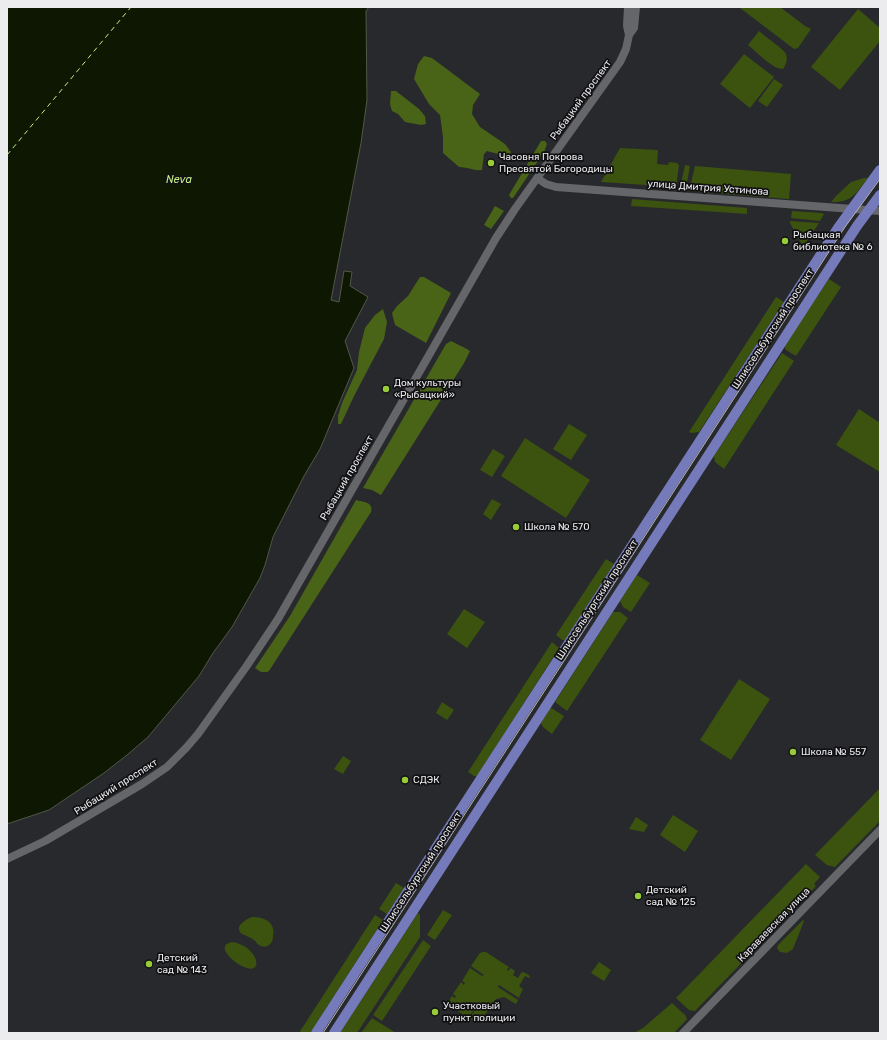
<!DOCTYPE html>
<html>
<head>
<meta charset="utf-8">
<style>
  body { margin:0 }
  #map { position:relative; width:887px; height:1040px; overflow:hidden; background:#28292c; font-family:Rubik,sans-serif }
  canvas { display:block }
  .frame { position:absolute; inset:0; border:8px solid #ececef; pointer-events:none }
</style>
</head>
<body>
<div id="map">
<canvas width="887" height="1040"></canvas>
<div class="frame"></div>
</div>
<script>
const c = document.querySelector('canvas').getContext('2d');
c.lineJoin = 'round';
function fillPath(path, color) {
  c.fillStyle = color;
  c.fill(path, 'evenodd');
}
function trace(path, color, width, dash) {
  c.strokeStyle = color;
  c.lineWidth = width;
  c.lineCap = dash ? 'butt' : 'round';
  c.setLineDash(dash || []);
  c.stroke(path);
}
function label(font, color, halo, rows, align = 'center') {
  c.font = font + ' Rubik,sans-serif';
  c.lineWidth = 3.5;
  c.setLineDash([]);
  c.textBaseline = 'middle';
  c.strokeStyle = halo;
  c.fillStyle = color;
  for (const [text, x, y, turn = 0] of rows) {
    c.save();
    c.translate(x, y);
    c.rotate((+turn || 0) * Math.PI / 180);
    c.textAlign = isNaN(turn) ? turn : align;
    if (halo) c.strokeText(text, 0, 0);
    c.fillText(text, 0, 0);
    c.restore();
  }
}
fillPath(new Path2D(`
  M740,7H780L805,26L811,29L798,48L794,49L740,8Z
  M858,9L880,28V41L840,90L811,67Z
  M759,31C764,36 784,49 786,54C788,59 786,65 783,69C772,69 757,52 748,45Z
  M744,54L774,77L750,108L720,84Z
  M774,79L783,85L767,107L758,101Z
  M620,148L658,150L657,164L668,165L669,162L677,163L679,165L676,187L601,182Z
  M685,165L690,166L686,188H680L683,174Z
  M695,166L791,174L789,199L689,191Z
  M864,178H868C856,193 852,203 831,202L836,196L851,182Z
  M632,199L747,208V214L631,206Z
  M792,211L821,213L824,214L820,221L791,218Z
  M790,221L819,223L805,244L802,245L798,238L801,236L798,231L795,232L790,223Z
  M829,279L841,287L796,356L786,350L784,346Z
  M776,297L784,302L699,432L692,433L689,432Z
  M782,353L794,361L724,469L715,462L714,456Z
  M859,409L880,423V472L836,445Z
  M569,424L587,435L571,460L553,449Z
  M525,438L590,480L566,518L501,476Z
  M493,449L505,456L492,477L480,470Z
  M492,499L501,504L491,520L483,514Z
  M606,559L614,564L565,640H562L556,635Z
  M637,575L650,583L631,612L623,607L620,601Z
  M464,609L485,622L467,648L447,634Z
  M613,612H620L628,618L567,711L555,702Z
  M552,642L559,648L477,776H474L468,772Z
  M739,679L770,699L731,760L700,740Z
  M442,702L454,710L447,720L436,713Z
  M550,708L553,709L564,716L552,734L543,727L541,723Z
  M343,756L351,761L343,774L334,769Z
  M880,788V821L835,867L827,865L815,855Z
  M673,815L698,831L685,852L660,835Z
  M636,817L648,825L644,832L629,829Z
  M806,864L820,877L814,884L816,886L695,1011L689,1010L676,998Z
  M396,883L404,888L387,914L379,909Z
  M443,910L452,915L435,940L427,935Z
  M418,913L420,915V937L357,1033H340Z
  M375,915L383,920L310,1033H299Z
  M252,917C264,917 276,922 273,936C273,940 272,943 269,945C267,947 264,947 261,946C257,945 256,941 254,940C250,937 246,936 242,934C233,927 246,919 252,917Z
  M803,920L804,921L793,949L787,953L780,952L777,948L778,945Z
  M423,940L431,946L382,1021L373,1015Z
  M232,942C257,945 266,976 244,967C236,964 213,946 232,942Z
  M483,952H486L509,967L507,970L508,971L511,968L515,971L513,975L518,978L521,973L523,972L529,975L530,977L529,978L525,976L519,986L523,989L520,995L519,998L499,985L498,987L518,1000L516,1004L504,997L496,999L482,1019L476,1022L470,1019L474,1011H473L468,1018L452,1007C448,1003 449,1000 452,996L455,998L456,996L453,994L461,982L464,985L465,983L462,981L470,968L482,976L484,975L471,966L480,953Z
  M599,962L611,970L604,981L591,973Z
  M672,1003L685,1015L687,1019L674,1033H634L643,1028Z
  M372,1018L396,1033H361Z`), '#3b530f');
fillPath(new Path2D(`
  M424,56L432,58L480,94L473,105L472,114L480,127L505,144L511,152L508,157H500L498,154L487,151L484,154L482,170C474,171 467,167 459,167L443,153V137L440,115L429,104L414,79L418,64Z
  M391,91H396L419,109L425,116L426,124L421,125L405,122L398,114L392,111L390,104Z
  M541,141H545L547,144L544,152L513,198H511L509,195Z
  M495,206L504,211L491,229L484,225Z
  M420,277H424L451,293L426,343L395,325L392,313L397,306L408,296Z
  M383,309L387,322L384,339L354,396L341,424H338V416L342,403L357,370L359,352L365,328L375,315Z
  M451,341L465,348L470,351L464,363L381,495L372,490L363,488L446,344Z
  M356,500C363,502 374,502 371,512L269,671L267,672H261L255,668L290,616Z`), '#496417');
const water = new Path2D(`
  M7,7H369L366,11L367,100L361,143L331,300L339,302L344,271L352,272L350,286L368,297L345,341L354,368L320,449L304,476L273,537L265,565L260,578L232,627L213,653L199,676L148,737L127,755L104,773L49,810L7,824Z`);
fillPath(water, '#0e1702');
trace(water, '#515749', 1);
trace(new Path2D(`
  M7,155L131,7`), '#c6f08a', 1, [5, 4]);
trace(new Path2D(`
  M628,7L627,26L629,35
  M537,178L546,184L556,187L880,211
  M7,859L45,841L142,784L167,767L186,748L198,734L246,667L278,619L496,238L515,209L620,62L626,49L629,35L634,28L636,7
  M683,1033L880,830`), '#65666a', 8);
trace(new Path2D(`
  M316,1033L838,228L880,170
  M334,1033L857,226L880,195`), '#757aba', 10);
trace(new Path2D(`
  M323,1033L845,227L880,179`), '#b6b6b9', 1);
for (const [x, y, r, color] of [
  [491,163,4,"#97cc38"],
  [785,241,4,"#97cc38"],
  [386,389,4,"#97cc38"],
  [516,527,4,"#97cc38"],
  [793,752,4,"#97cc38"],
  [405,780,4,"#97cc38"],
  [638,896,4,"#97cc38"],
  [149,964,4,"#97cc38"],
  [435,1012,4,"#97cc38"]
]) {
  const dot = new Path2D();
  dot.arc(x, y, r, 0, 2 * Math.PI);
  c.fillStyle = color;
  c.fill(dot);
  trace(dot, '#111113', 1.5);
}
label('10px', '#ececef', '#111113', [
  ["Рыбацкий проспект",581,100,-54],
  ["улица Дмитрия Устинова",708,188,4],
  ["Шлиссельбургский проспект",773,329,-57],
  ["Рыбацкий проспект",347,478,-60],
  ["Шлиссельбургский проспект",597,600,-57],
  ["Рыбацкий проспект",116,787,-32],
  ["Шлиссельбургский проспект",421,872,-57],
  ["Караваевская улица",774,925,-46]
]);
label('10px', '#ececef', '#111113', [
  ["Часовня Покрова",499,157],
  ["Пресвятой Богородицы",499,169],
  ["Рыбацкая",793,235],
  ["библиотека № 6",793,247],
  ["Дом культуры",394,383],
  ["«Рыбацкий»",394,395],
  ["Школа № 570",524,527],
  ["Школа № 557",801,752],
  ["СДЭК",413,780],
  ["Детский",646,890],
  ["сад № 125",646,902],
  ["Детский",157,958],
  ["сад № 143",157,970],
  ["Участковый",443,1006],
  ["пункт полиции",443,1018]
], 'left');
label('italic 11px', '#c6f08a', '#111113', [
  ["Neva",179,180]
]);
</script>
</body>
</html>
